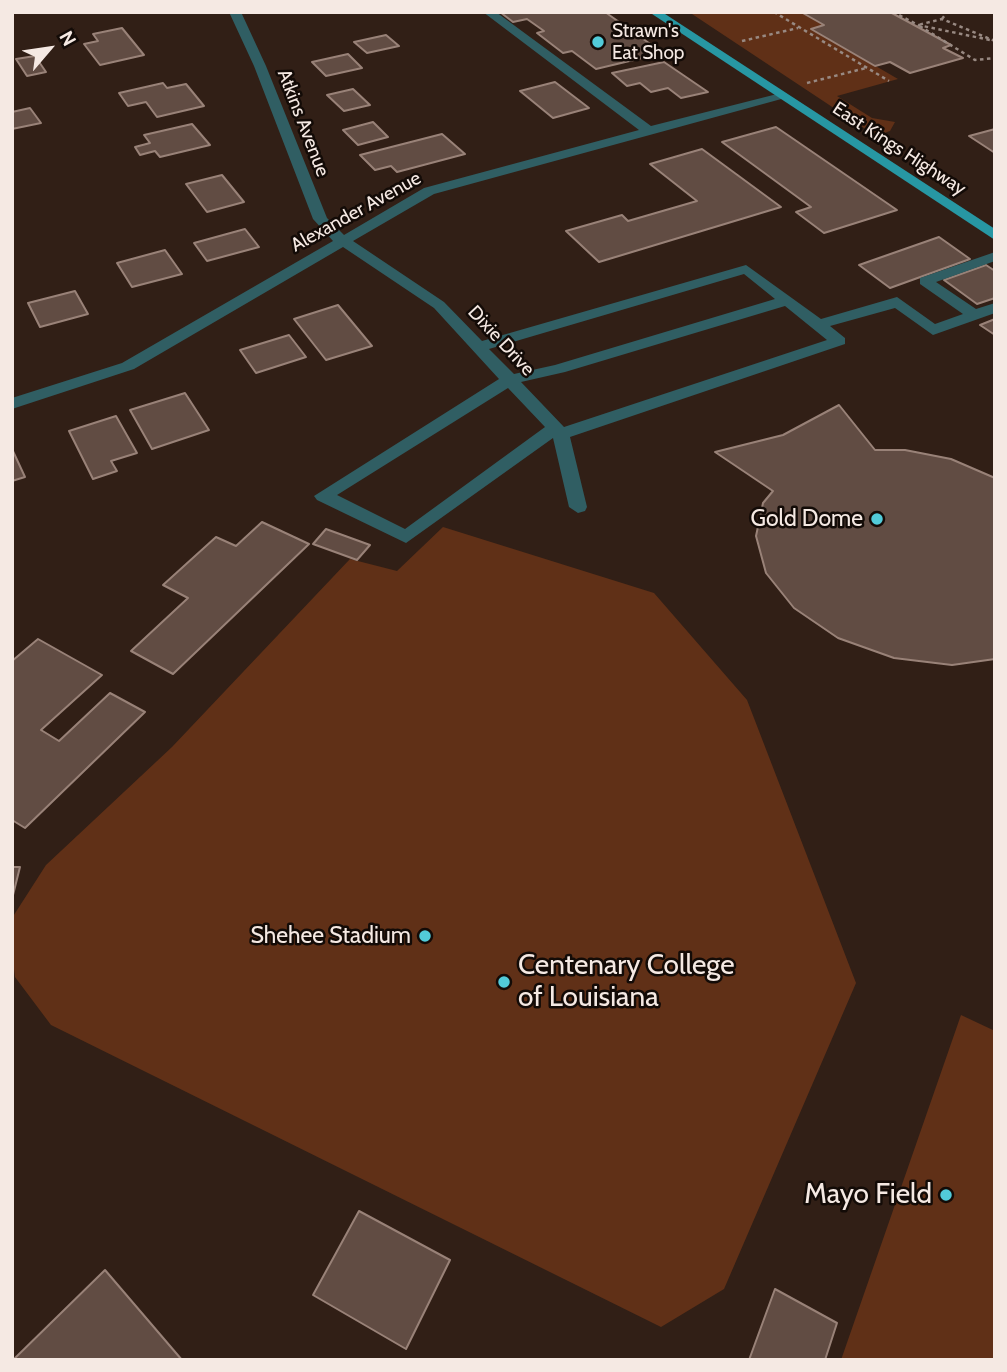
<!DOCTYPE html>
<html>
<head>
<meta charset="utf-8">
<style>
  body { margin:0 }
  #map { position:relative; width:1007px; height:1372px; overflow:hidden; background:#311f16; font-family:Cabin,sans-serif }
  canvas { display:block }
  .frame { position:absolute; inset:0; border:14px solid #f5e9e3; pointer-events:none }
  .north { position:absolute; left:14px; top:14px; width:70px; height:70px; -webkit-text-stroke:5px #130b07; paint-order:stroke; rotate:61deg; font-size:19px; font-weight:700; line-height:28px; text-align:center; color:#f5e9e3 }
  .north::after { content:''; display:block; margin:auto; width:24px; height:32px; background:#f5e9e3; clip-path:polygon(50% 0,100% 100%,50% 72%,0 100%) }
</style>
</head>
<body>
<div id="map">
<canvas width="1007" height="1372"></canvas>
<div class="frame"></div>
<div class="north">N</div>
</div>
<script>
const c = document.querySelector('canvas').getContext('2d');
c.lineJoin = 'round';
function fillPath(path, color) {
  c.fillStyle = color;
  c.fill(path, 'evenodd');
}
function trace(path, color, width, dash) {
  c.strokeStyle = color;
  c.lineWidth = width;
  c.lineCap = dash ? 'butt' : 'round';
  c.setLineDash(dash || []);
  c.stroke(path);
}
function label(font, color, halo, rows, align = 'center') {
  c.font = font + ' Cabin,sans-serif';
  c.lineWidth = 5;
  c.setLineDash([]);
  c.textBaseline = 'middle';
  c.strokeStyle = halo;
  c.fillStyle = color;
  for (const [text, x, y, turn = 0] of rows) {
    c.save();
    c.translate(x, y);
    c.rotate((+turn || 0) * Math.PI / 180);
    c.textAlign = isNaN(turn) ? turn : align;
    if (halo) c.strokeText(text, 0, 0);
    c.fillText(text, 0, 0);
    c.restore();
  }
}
fillPath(new Path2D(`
  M689,12H801L824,25L812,29L898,79L837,96L872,118L895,122L890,131L876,136Z
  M443,527L654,593L747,700L856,983L724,1289L661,1327L51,1025L15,977L12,954V918L46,865L172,747L350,559L397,571Z
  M961,1015L995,1031V1360H841Z`), '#603017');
const building = new Path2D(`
  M500,12H605L663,53L596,69L572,51L563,53L537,33L544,31L527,19L513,22Z
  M801,12H890L951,45L943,48L963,58L910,73L890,62L875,66L811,29L824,25Z
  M122,28L144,55L100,65L84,44L98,41L93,34Z
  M386,35L399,46L367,53L354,42Z
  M348,54L362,68L326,76L312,62Z
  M35,56L46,72L27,76L16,59Z
  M664,62L708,92L681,98L668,88L651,92L640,83L627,86L612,73Z
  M555,82L589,108L553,118L520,91Z
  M163,83L167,88L186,84L204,106L157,117L146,102L128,106L119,93Z
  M353,89L370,105L344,111L327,95Z
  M30,108L41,123L12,129V112Z
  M373,122L388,137L358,145L343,130Z
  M192,124L210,145L160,157L155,151L140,155L135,147L150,143L144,135Z
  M776,127L897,210L824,233L796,212L811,207L722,142Z
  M995,129V153L969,136Z
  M442,134L465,154L397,172L391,166L375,170L360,155Z
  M702,149L781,207L599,262L566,231L622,215L628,221L697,201L650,164Z
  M222,175L244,202L207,212L186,184Z
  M245,229L259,247L207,261L194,243Z
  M939,237L970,259L890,288L859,265Z
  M165,250L182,274L132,287L117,263Z
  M986,265L995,271V298L977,304L944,280Z
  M75,291L88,314L40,327L28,303Z
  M338,305L372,346L326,360L294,319Z
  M995,319V335L980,325Z
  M289,335L306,357L256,373L240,350Z
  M185,393L209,430L152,449L130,410Z
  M839,405L875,450H905L951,459L995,478V659L952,665L894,658L838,638L794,608L766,573L756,536L763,503L773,491L715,452L783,435Z
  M116,416L137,453L111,461L117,471L93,479L69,431Z
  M12,449L25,477L12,481Z
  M262,522L309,544L173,674L131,651L188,598L163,585L216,537L236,546Z
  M326,529L370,545L357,560L313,544Z
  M38,639L102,675L41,730L59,741L110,693L145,712L25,828L12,820V661Z
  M12,867H20L12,899Z
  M359,1211L450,1260L406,1349L313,1295Z
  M105,1270L182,1360H13Z
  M775,1289L837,1323L825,1360H749Z`);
fillPath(building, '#614c43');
trace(building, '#998278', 2);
trace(new Path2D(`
  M774,12L889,81
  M893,12L918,25L990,40
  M942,19L947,12
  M742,41L798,28
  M995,41L942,19L918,25L975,60L995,58
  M807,83L866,68`), '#988982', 2.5, [3.5, 3.5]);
fillPath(new Path2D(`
  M229,12H241L266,66L327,218L344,235L424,188L639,130L483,12H496L651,126L785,92V98L434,194L353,241L444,302L482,341L746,265L821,319L897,297L935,324L963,314L920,284V278L995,252V261L936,282L976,309L995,303V313L933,335L895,308L830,326L845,338V344L570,437L587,507L585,511L578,513L569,507L553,438L406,543L317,500L314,496L499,379L434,308L343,247L134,369L12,409V398L122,363L333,241L313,219L254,66ZM744,274L775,299L555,365L514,374L489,349ZM785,306L827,340L564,427L521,382L565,372ZM508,388L545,427L405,529L337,495Z`), '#305e63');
fillPath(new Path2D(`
  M649,12H662L995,229V240Z`), '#2797a3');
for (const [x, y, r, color] of [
  [598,42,7,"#52cbd9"],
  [877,519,7,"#52cbd9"],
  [425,936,7,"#52cbd9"],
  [504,982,7,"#52cbd9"],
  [946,1195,7,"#52cbd9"]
]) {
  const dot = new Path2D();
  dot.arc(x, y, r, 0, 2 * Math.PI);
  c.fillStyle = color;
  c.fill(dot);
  trace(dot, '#130b07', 2.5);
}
label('19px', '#f5e9e3', '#130b07', [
  ["Strawn's",612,31],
  ["Eat Shop",612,53]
], 'left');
label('19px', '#f5e9e3', '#130b07', [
  ["Atkins Avenue",303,123,69],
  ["East Kings Highway",899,149,33],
  ["Alexander Avenue",356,212,-29],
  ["Dixie Drive",501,341,47]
]);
label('23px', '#f5e9e3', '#130b07', [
  ["Gold Dome",863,519],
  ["Shehee Stadium",411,936]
], 'right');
label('28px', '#f5e9e3', '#130b07', [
  ["Centenary College",518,966],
  ["of Louisiana",518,998],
  ["Mayo Field",932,1195,"right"]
], 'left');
</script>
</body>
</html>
